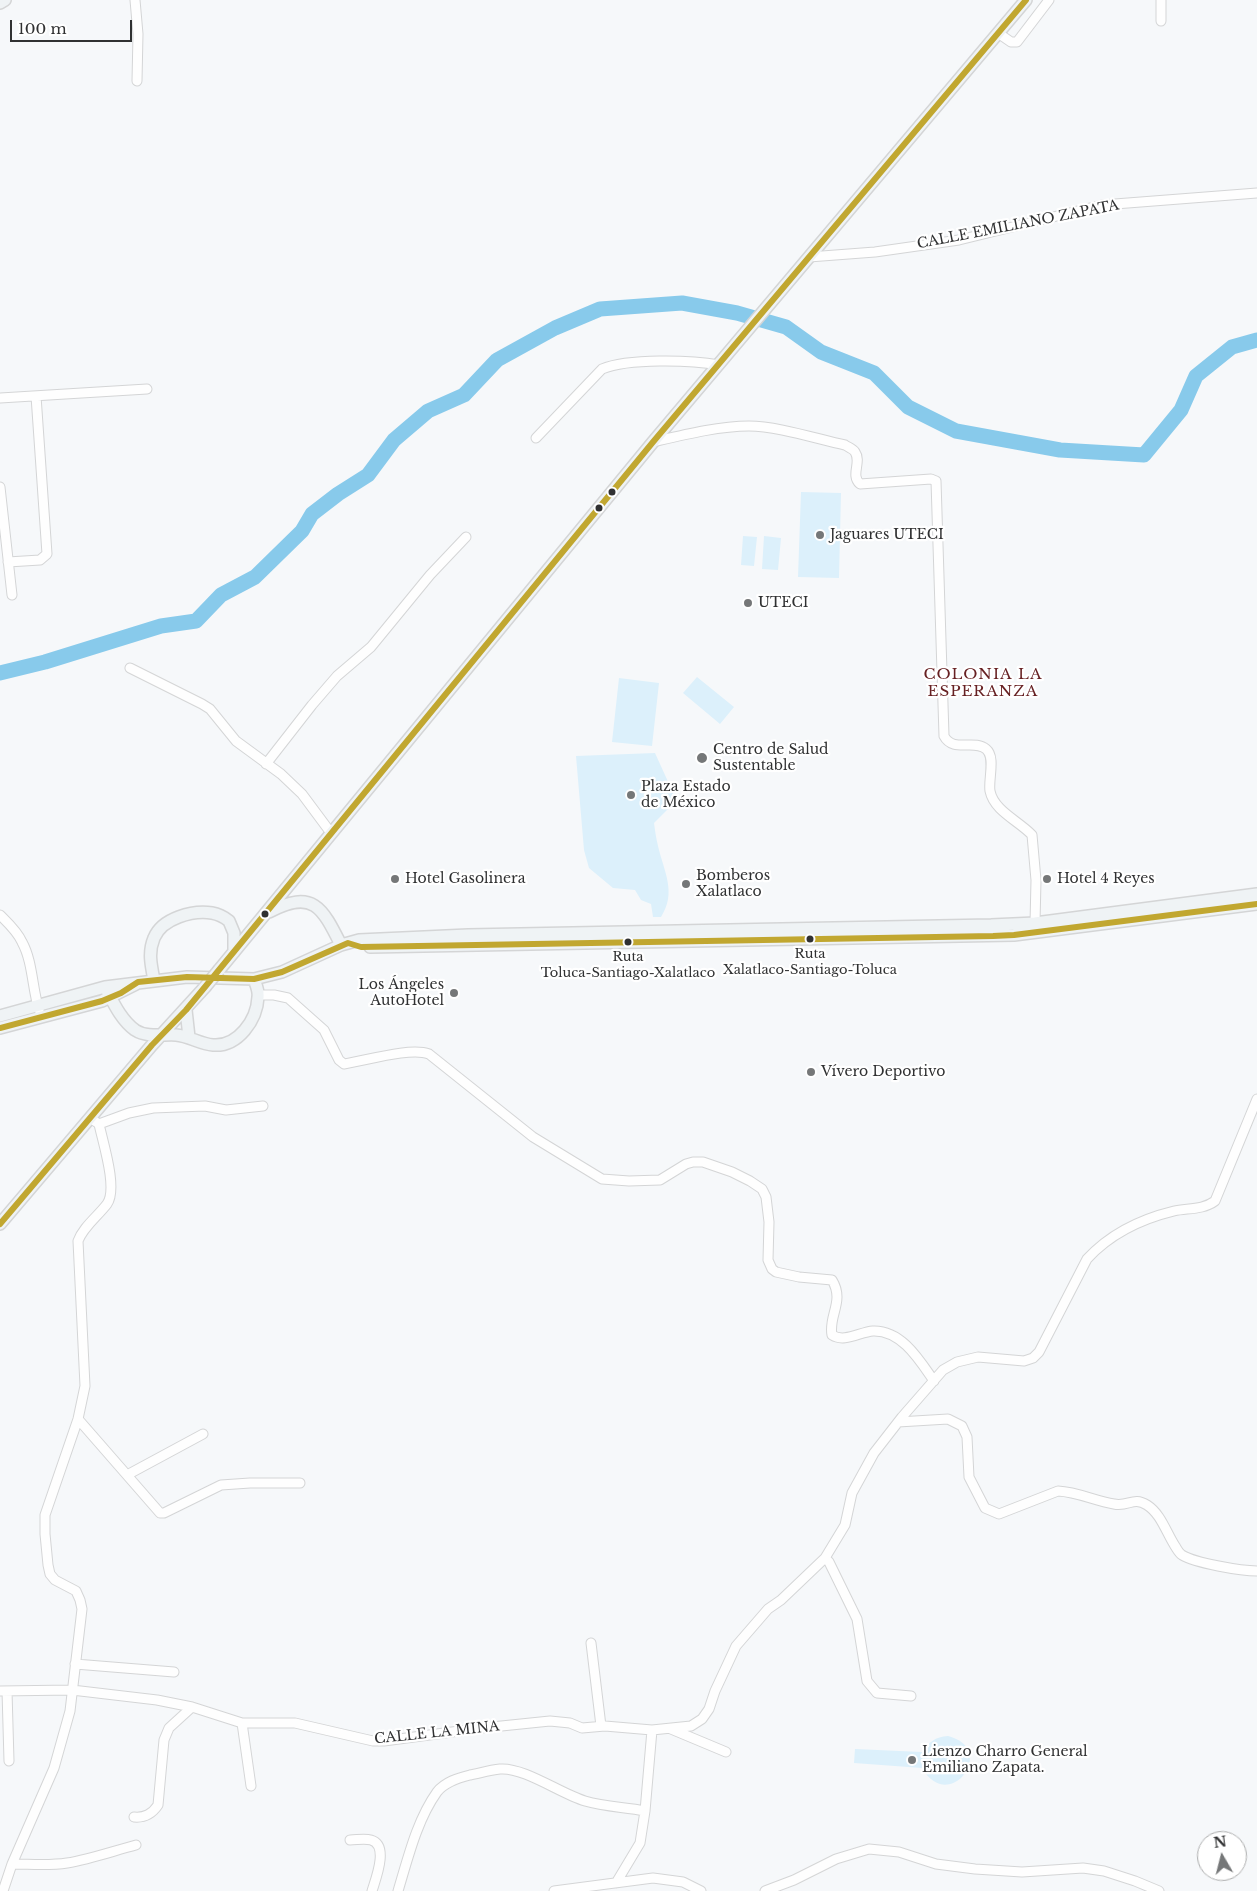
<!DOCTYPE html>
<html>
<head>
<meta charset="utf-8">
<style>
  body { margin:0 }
  #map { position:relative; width:1257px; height:1891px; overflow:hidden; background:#f6f8fa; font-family:"Libre Baskerville",serif }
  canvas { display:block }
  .north { position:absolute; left:1197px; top:1831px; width:50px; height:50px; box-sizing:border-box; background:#fff; border:1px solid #acadad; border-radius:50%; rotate:352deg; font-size:14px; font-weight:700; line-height:20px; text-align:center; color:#303132 }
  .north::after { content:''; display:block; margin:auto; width:18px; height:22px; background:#757778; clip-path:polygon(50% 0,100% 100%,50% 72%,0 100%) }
  .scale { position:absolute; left:10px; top:20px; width:122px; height:22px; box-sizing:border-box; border:2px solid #303132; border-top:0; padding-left:6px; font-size:15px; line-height:18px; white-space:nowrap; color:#303132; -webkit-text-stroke:4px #fff; paint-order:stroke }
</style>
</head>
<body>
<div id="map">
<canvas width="1257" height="1891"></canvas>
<div class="north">N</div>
<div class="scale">100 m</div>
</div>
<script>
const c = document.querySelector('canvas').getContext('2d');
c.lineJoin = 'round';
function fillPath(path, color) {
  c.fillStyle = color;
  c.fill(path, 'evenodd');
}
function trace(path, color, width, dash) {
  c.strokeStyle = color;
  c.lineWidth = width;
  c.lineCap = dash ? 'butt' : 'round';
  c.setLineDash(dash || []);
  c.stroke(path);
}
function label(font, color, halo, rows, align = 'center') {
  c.font = font + ' "Libre Baskerville",serif';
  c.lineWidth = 4.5;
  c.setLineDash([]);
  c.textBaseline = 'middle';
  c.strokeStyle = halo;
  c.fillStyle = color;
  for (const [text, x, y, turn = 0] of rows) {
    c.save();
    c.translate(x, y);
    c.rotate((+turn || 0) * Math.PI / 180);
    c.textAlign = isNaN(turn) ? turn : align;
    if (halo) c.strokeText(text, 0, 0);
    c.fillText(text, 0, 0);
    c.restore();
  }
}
fillPath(new Path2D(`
  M801,492L841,493L839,578L798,577Z
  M743,536L757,537L754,566L741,565Z
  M764,536L781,538L778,570L762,569Z
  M697,677L734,707L720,724L683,693Z
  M619,678L659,683L652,746L612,742Z
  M655,753L675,797L672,805L654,823C655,830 656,838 658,846C664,872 677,892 661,917H653L651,904L641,900L635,890L613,888L589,868L584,850L576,756Z
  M948,1736C999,1749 949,1815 922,1768L854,1763L855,1749L922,1752C929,1742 935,1737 948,1736Z`), '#dcf0fb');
trace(new Path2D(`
  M0,673L45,662L161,626L196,621L221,595L255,577L302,531L312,514L338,494L368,475L394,440L428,411L464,395L497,360L555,328L600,309L682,303L737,313L786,327L821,352L874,373L908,407L956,431L1060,450L1144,455L1181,410L1196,376L1232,347L1257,340`), '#88caeb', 15);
const minor = new Path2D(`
  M135,0L138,34L137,81
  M1161,0V21
  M998,33L1011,42H1017L1049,0
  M809,257L875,252L959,240L1102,205L1257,193
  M0,398L147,389
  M536,438L602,369C628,358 691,360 719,365
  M653,442C683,435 719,426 749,426C777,426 817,439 845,445C848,447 853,449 855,452C862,462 850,475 860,484L931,479L936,481L944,736C953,753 974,739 986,749C996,757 988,780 990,791C994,811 1019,821 1032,835L1036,880L1035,923
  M0,487L12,595
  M8,562L40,560L47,554L36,396
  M130,668L202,704L210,709L236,741L281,774L302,794L331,833
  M266,764L312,705L337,676L371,647L430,575L466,537
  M0,915C8,923 17,931 22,942C33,962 32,988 39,1010
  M259,995H274L288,998L324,1030L339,1060L344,1064C365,1061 410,1047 429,1054L533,1137L602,1179L629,1181L660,1180L686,1164L693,1162H703L732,1172L750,1181L762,1189L766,1197L769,1222L768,1260L772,1269L776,1272L799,1277L832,1280C845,1301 828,1316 832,1335C844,1343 860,1332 873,1331C902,1330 920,1361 934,1381
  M99,1124L129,1113L153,1108L205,1106L226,1110L263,1106
  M78,1419L160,1513H164L221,1485L250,1483H300
  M898,1422L948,1419L962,1426L967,1437L969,1477L985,1508L999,1514L1058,1491C1078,1492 1095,1501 1114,1504C1129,1507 1133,1496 1147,1505C1161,1514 1166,1532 1175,1546C1177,1549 1179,1553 1182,1555C1195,1563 1241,1571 1257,1571
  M127,1475L203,1434
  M825,1558L829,1562L857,1619L867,1681L877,1693L911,1696
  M591,1643L601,1726
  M75,1664L174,1672
  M0,1691L72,1690L157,1700L192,1707L242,1723H295L373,1741H384L482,1728L550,1721L570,1723L582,1728L605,1726L652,1730L691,1726L702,1719L709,1709L715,1691L736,1646L768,1609L781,1600L825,1558L845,1525L852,1493L874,1453L902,1417L943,1370L957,1362L978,1357L1024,1361L1033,1358L1039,1352L1087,1259C1110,1234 1141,1219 1174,1211C1187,1208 1203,1210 1215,1201L1257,1099
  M7,1691L9,1761
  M242,1723L251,1786
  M671,1729L726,1752
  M134,1817C145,1818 152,1814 158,1805L164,1740L169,1728L192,1707
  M350,1840C357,1840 364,1838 371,1840C389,1845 376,1878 372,1891
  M12,1864C30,1864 49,1866 67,1863C91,1859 113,1851 136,1845
  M616,1883L640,1843L645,1811L652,1730
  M3,1891L12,1864L54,1768L70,1711L82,1609L80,1600L76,1591L55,1580L50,1574L48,1565L45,1534V1515L78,1419L85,1386L78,1241C83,1227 98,1216 107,1204C118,1189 103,1143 99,1124L90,1118
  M398,1891C408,1858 417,1820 437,1792C445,1782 458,1778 470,1775C480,1773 490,1770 500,1769C524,1767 561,1794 585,1801C605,1807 625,1807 645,1811
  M554,1891L653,1878L683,1882L701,1891
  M765,1891L794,1880L836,1859L869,1849L899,1852L936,1864L975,1869L1022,1872L1083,1868L1104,1871L1135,1881L1159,1891`);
const secondary = new Path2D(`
  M0,3L5,0
  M269,912C313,889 322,907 341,945
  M370,947L1014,935L1257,904
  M219,970L653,442L1026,0
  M154,980C151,965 148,952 154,938C162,918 193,910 212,913C218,914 224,917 229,921L234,933V952
  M105,987C113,1002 121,1020 135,1030C147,1038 164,1034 176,1035C189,1036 200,1044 213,1045C238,1047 257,1020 258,997C259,991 256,985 254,979
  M186,1010L189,1037
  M0,1016L105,987L187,977L254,979L282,972L341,945L359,940L468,935L991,925L1035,923L1257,894
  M0,1028L102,1001L136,984
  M0,1224L152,1045L205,987`);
trace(minor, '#d4d5d6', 11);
trace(secondary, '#d4d5d6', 14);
trace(minor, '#fefefe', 9);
trace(secondary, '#eff3f5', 11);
const secondaryBridge = new Path2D(`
  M205,987L219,970`);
trace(secondaryBridge, '#d4d5d6', 14, []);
trace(secondaryBridge, '#eff3f5', 11);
trace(new Path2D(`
  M0,1028L102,1001L121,993L138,982L187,977L254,979L282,972L348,943L361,947L993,936L1014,935L1257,904
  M0,1224L152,1045L186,1010L653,442L1026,0`), '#c1a730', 6);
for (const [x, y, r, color] of [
  [612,492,4.5,"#303132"],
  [599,508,4.5,"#303132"],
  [820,535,5,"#757778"],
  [748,603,5,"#757778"],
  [702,758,6,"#757778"],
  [631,795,5,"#757778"],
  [395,879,5,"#757778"],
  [1047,879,5,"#757778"],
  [686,884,5,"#757778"],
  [265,914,4.5,"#303132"],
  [810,939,4.5,"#303132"],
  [628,942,4.5,"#303132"],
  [454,993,5,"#757778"],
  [811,1072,5,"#757778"],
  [912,1760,5,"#757778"]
]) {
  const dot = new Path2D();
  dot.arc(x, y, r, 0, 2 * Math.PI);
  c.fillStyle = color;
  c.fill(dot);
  trace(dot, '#fff', 2);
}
label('13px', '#303132', '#fff', [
  ["Ruta",810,954],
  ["Xalatlaco-Santiago-Toluca",810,970],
  ["Ruta",628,957],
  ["Toluca-Santiago-Xalatlaco",628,973]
]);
label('14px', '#303132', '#fff', [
  ["CALLE EMILIANO ZAPATA",1018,225,-11],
  ["CALLE LA MINA",437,1733,-6]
]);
label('14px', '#303132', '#fff', [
  ["Jaguares UTECI",830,535],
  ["UTECI",758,603],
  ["Centro de Salud",713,750],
  ["Sustentable",713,766],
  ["Plaza Estado",641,787],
  ["de México",641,803],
  ["Bomberos",696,876],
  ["Xalatlaco",696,892],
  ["Hotel Gasolinera",405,879],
  ["Hotel 4 Reyes",1057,879],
  ["Los Ángeles",444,985,"right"],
  ["AutoHotel",444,1001,"right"],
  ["Vívero Deportivo",821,1072],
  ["Lienzo Charro General",922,1752],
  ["Emiliano Zapata.",922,1768]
], 'left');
c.letterSpacing = '1px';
label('15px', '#672123', '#fff', [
  ["COLONIA LA",983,675],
  ["ESPERANZA",983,692]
]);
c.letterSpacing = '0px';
</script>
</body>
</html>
